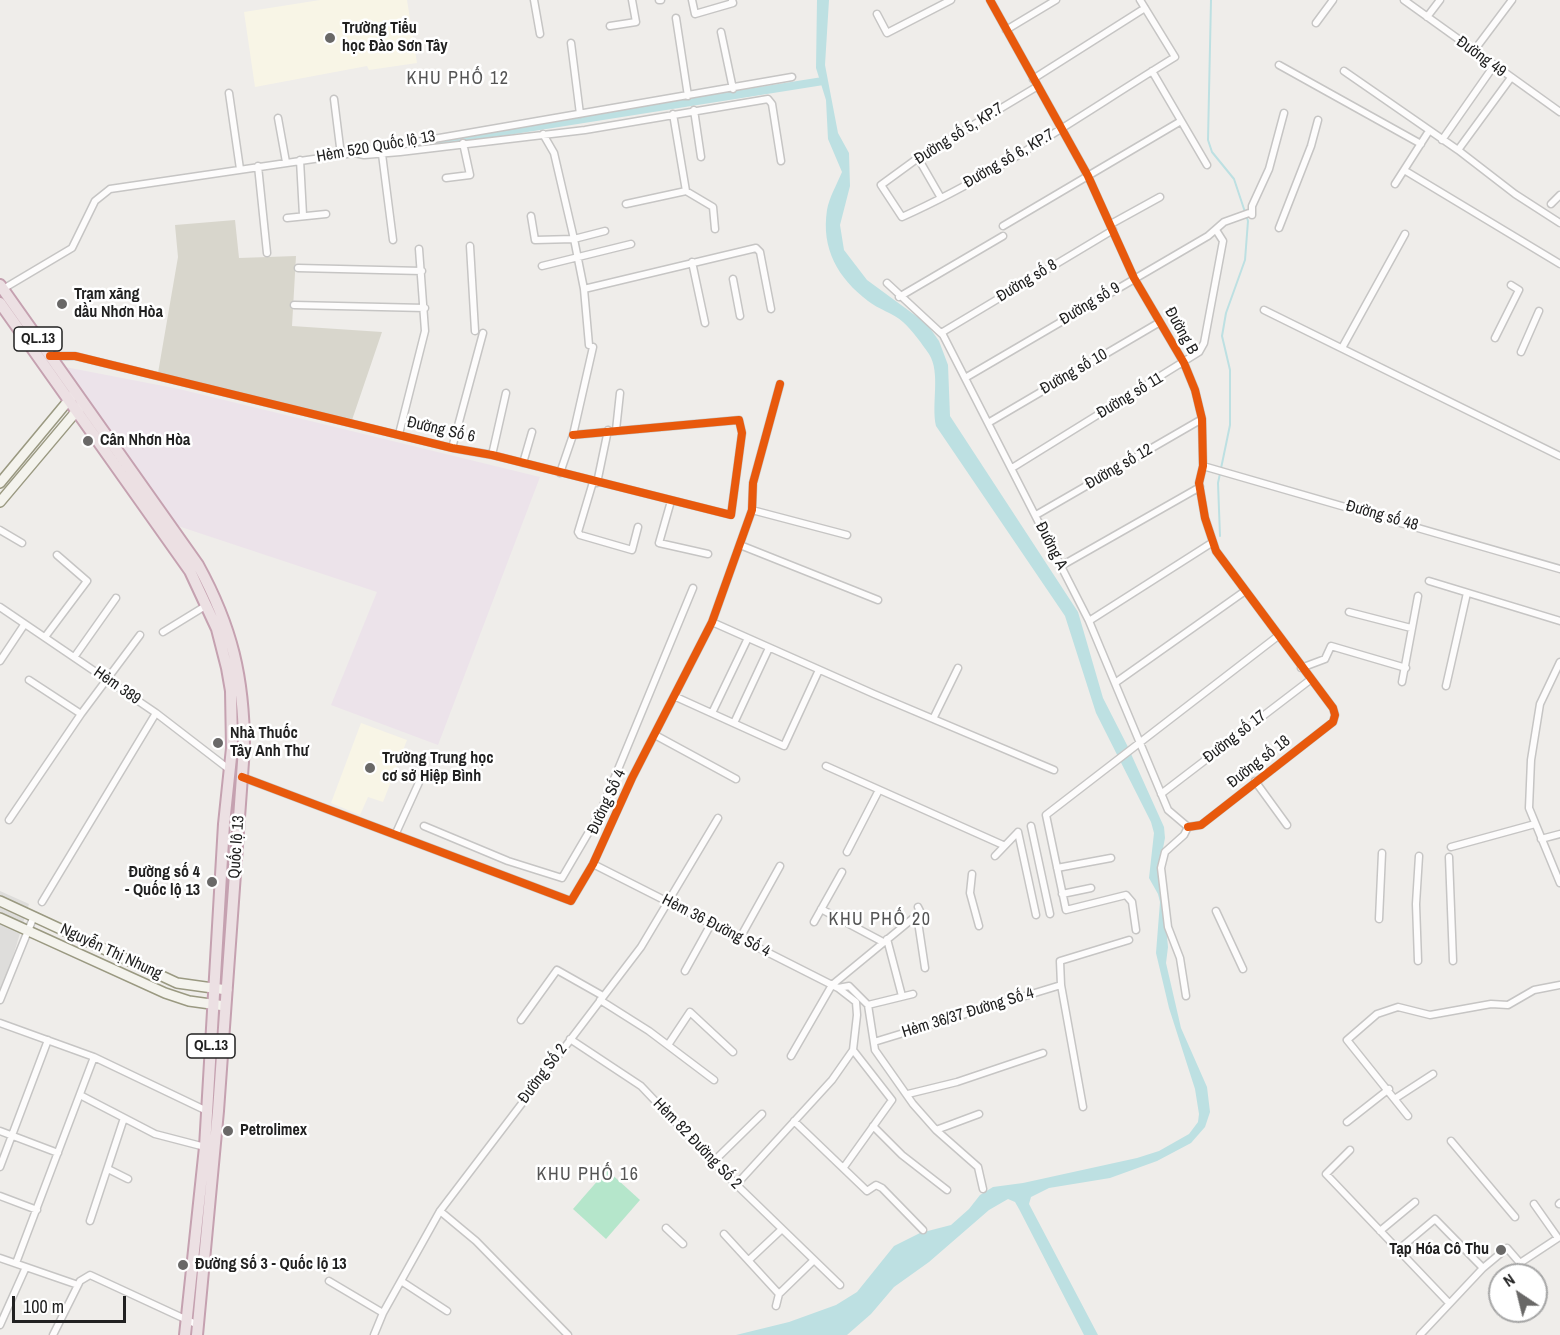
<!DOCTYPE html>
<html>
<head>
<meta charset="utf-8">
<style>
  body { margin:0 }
  #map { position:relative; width:1560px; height:1335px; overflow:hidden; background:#efedea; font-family:"Archivo Narrow",sans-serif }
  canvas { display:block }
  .north { position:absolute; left:1488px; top:1263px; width:60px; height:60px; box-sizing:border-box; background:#fff; border:2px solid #a6a6a6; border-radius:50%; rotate:325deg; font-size:16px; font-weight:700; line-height:24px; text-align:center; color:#212121 }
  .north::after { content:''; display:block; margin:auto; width:21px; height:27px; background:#696867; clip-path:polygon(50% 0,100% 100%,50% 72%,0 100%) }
  .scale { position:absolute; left:12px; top:1296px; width:114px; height:27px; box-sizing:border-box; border:3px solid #212121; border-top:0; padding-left:8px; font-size:18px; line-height:21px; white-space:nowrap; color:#212121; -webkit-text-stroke:4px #fff; paint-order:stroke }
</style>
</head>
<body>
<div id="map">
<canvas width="1560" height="1335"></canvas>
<div class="north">N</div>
<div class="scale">100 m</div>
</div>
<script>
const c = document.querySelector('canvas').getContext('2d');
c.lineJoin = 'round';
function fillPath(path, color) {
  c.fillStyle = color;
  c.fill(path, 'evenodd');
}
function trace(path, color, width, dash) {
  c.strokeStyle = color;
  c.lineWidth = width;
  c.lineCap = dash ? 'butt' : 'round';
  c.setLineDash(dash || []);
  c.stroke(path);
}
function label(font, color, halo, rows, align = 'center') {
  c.font = font + ' "Archivo Narrow",sans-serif';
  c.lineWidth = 5;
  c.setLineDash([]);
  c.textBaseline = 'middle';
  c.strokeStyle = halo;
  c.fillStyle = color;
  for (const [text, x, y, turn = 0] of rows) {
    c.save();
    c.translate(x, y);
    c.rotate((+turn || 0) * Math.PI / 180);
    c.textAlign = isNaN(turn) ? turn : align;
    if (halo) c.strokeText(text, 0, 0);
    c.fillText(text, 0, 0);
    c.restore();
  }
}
fillPath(new Path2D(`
  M0,891L29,904L0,999Z`), '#dedddb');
fillPath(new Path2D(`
  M65,367L179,389L540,477L438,745L331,705L377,592L178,526Z`), '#ece3ea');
fillPath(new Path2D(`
  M320,0H407L417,63L369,70L367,66L255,87L244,12Z
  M361,723L407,740L383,802L368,797L360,815L331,803Z`), '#f8f5e6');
fillPath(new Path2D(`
  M235,220L239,258L296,256L292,326L382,332L352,420L231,395L158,373L178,257L175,225Z`), '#d8d6cc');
fillPath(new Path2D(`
  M607,1170L640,1200L606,1239L573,1209Z`), '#b5e6cb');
fillPath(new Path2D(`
  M817,0H829L825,65L838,133L849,153L850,186L840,225L844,250L867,280L927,324L939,341L948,365L950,416L1078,612L1103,698L1127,745L1164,827L1165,838L1160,864L1168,947L1166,963L1181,1028L1207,1087L1210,1112L1205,1127L1191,1143L1157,1161L1110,1178L1049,1188L1031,1197L1029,1204L1098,1335H1084L1019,1209L1015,1202L1008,1199L989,1210L929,1262L894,1287L871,1314L847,1335H736L789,1322L836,1305L857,1292L894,1246L920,1233L951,1225L969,1209L980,1195L993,1187L1023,1183L1137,1158L1159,1151L1189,1134L1198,1122L1199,1114L1195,1089L1169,1008L1156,953L1160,902L1158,894L1149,878L1154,833L1151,822L1096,713L1065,616L936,426C931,404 941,373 929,354C922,344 912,330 903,322C893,313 878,309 868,301C838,278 821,249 827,210C829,198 837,184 842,172L828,139L826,100L816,68Z`), '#bde0e2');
trace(new Path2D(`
  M1211,0L1208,140L1212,152L1234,179L1248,221L1245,260L1226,313L1222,336L1230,370V425L1218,483L1220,536`), '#bde0e2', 2);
trace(new Path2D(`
  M388,150L823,81`), '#bde0e2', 8);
const street = new Path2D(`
  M534,0L540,34
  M659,0H661
  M692,0L695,14L733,3L732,0
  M990,0L1088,176L1134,278L1184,363L1195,390L1202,419L1203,466L1199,483L1205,518L1216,551L1333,708L1335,715L1333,722L1201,825L1188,827
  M1404,0L1560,112
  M877,14L887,33L951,0
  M1427,17L1440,0
  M676,18L688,96
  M1316,23L1333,0
  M610,26L636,22L632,0
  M1006,30L1056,0
  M721,32L733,89
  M571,43L580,114
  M1473,52L1512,0
  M1279,65L1421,144
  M1152,71L1207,165
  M1344,71L1458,150L1510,79
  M1033,79L1145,8
  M1038,86L918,158L881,185L902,217C998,174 1085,112 1175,57L1140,0
  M229,93L240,169
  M334,99L341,155
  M694,110L701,157
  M673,114L686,191
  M278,118L286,162
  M543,134L554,153L574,239L584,289L589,345
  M1442,140L1493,67
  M1458,150L1515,194L1560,223
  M354,153L364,155L400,152L585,130L768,99L772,104L781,161
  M382,154L393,240
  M918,158L941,198
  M300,160L303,215
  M258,166L267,253
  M1404,170L1560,264
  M446,178L470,175L463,143
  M1395,184L1427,134
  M626,204L686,191L713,207L715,229
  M1551,204L1560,195
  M1252,215V206L1269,169L1284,113
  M531,216L535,240L574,239L605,231
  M287,218L326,214
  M1111,224L1160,197
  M1003,226L1181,121
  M1279,228L1311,146L1318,120
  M470,246L475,331
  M692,262L705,323
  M542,266L631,244
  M298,268L422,271
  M733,279L740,316
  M887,283L943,335L1089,621L1168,810L1188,827
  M3,289L72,248L95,201L110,189L341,155L792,77
  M584,289L756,248L760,252L771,309
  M899,297L1003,236
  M294,305L425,308
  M1264,310L1560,456
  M941,333L1113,230
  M1495,338L1519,290L1511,285
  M1342,348L1405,234
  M1521,352L1539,311
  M51,356H75L452,448L492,455L731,515L742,433L739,420L573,435
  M965,378L1208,236L1224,222L1249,213
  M988,423L1160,322
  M616,430L620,393
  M399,434L425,331L419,249
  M452,448L483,333
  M492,455L506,393
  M523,463L532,432
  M1203,466L1560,569
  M1012,468L1199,352L1204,343L1223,241L1216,230
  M560,473L573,435L593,347
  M593,482L578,532L580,535L632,550L638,527
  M597,483L608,430
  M671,501L659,543L708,554
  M752,510L847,535
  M1036,515L1202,419
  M0,530L22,543
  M740,545L878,600
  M1061,566L1200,487
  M1429,581L1560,621
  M0,607L156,713L230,770
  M1349,612L1411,628
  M1089,621L1213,542
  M712,622L874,694L1054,770
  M163,632L207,605
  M45,637L87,581L57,555
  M75,656L116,598
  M0,661L24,625
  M1560,662L1540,704L1531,760L1529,808L1560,883
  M1301,668L1325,659L1331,646L1406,668
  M29,680L81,714
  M1402,682L1418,596
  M1115,683L1245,591
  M1446,686L1467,593
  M676,697L784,746L819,670
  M712,713L748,638
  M934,717L958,668
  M734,723L769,648
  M655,735L736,779
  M826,766L1003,845
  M242,777L571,901L593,864L632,778L712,622L752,510L753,483L780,384
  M1255,781L1287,825
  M1161,794L1310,680
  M9,820L81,714L140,635
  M424,826L508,861L562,878L600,813L693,588
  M1031,826L1050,914
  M1018,832L1036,915
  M396,833L421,778
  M1541,839L1560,834
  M1451,847L1535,824
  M847,852L879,790
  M995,856L1018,832
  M1449,857L1453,961
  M593,864L838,988L856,1002L857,1015L853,1050L832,1080L736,1185
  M1057,868L1111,858
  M972,874L970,893L979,926
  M1062,894L1091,888
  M42,902L156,713
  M821,909L883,942
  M1216,911L1243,969
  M917,915L925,968
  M1379,919L1382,853
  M814,922L842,872
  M1136,930L1132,902L1126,895L1066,910L1046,815L1278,636
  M740,938L780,866
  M887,939L902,996
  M1418,961L1416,904L1419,856
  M685,971L711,924
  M838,988L849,986L868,1005L875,1050L913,1104L936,1130L978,1167L983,1189
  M1186,996L1180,958L1168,927L1161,868L1165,852L1184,835L1188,827
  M0,1000L34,916
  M600,1000L649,1031L714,1080
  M868,1005L913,994
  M521,1020L557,970L603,996
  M0,1023L94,1057L207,1111
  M570,1039L641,1086L713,1162L840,1285
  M874,1042L1061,985
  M668,1045L690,1012L733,1052
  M791,1056L832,985L917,915L920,911L918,907
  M908,1094L957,1082L1043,1053
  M80,1095L155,1134L205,1147
  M1396,1098L1433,1074
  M1083,1107L1061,985L1060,961L1129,940
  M1408,1116L1347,1040L1377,1014L1398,1007L1430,1015L1491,1004L1508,1005L1534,990L1560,985
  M794,1121L867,1191L876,1185L882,1188L923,1230
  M1347,1122L1389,1089
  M873,1126L902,1155L947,1190
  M936,1130L979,1114
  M0,1131L58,1153
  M1451,1141L1515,1217
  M1350,1150L1326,1174L1449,1303
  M713,1162L762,1114
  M0,1167L48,1040
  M844,1167L892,1100L853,1050
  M108,1169L128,1179
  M0,1196L37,1210
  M1559,1204L1560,1203
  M440,1211L476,1241L568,1335
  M90,1221L124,1118
  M666,1228L683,1244
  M1380,1231L1415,1202
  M724,1234L779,1294L776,1306
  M1398,1250L1435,1219L1483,1268
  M0,1258L78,1285
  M749,1260L782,1229
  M16,1263L94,1057
  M329,1281L383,1313
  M401,1281L447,1311
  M779,1294L814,1260
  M0,1325L26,1267
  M53,1335L80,1281L90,1275L198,1325
  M374,1335L383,1313L440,1211L641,947L718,818
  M1420,1335L1483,1268L1507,1248L1520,1263L1558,1238L1534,1204`);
const secondary = new Path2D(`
  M0,483L73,395
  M0,502L80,407
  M0,901L177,983L227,990
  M0,918L165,993L189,1001L225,1006`);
const highway = new Path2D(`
  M0,285L198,565C232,627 244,678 244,748L218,1111L197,1335
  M0,303L190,571L217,629L227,668L231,691L232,748L224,824L205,1147L185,1335`);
trace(street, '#c6c5c4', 9);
trace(secondary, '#9a9981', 12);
trace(highway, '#c5a1b0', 14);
trace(street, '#fdfcfc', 6);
trace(secondary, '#f4f3ed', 9);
trace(highway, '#ece0e3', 10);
trace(new Path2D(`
  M990,0L1088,176L1134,278L1184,363L1195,390L1202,419L1203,466L1199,483L1205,518L1216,551L1333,708L1335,715L1333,722L1201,825L1188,827
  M50,356H75L452,448L492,455L731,515L742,433L739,420L573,435
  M242,777L571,901L593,864L632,778L712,622L752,510L753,483L780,384`), '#e8590c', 8);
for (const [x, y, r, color] of [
  [330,38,6,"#696867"],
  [62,304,6,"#696867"],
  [88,441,6,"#696867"],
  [218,743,6,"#696867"],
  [370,768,6,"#696867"],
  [212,882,6,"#696867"],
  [228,1131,6,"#696867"],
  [1501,1250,6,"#696867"],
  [183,1265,6,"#696867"]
]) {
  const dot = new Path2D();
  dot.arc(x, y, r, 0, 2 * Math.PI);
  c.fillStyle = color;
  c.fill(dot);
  trace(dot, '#fff', 2);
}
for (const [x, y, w] of [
  [38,339,48],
  [211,1046,48]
]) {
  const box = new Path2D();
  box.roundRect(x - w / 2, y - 12, w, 24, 4.5);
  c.fillStyle = '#fff';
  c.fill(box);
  trace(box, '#212121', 1.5);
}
label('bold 15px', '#212121', null, [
  ["QL.13",38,339],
  ["QL.13",211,1046]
]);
label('bold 16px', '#212121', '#fff', [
  ["Trường Tiểu",342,29],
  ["học Đào Sơn Tây",342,47],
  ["Trạm xăng",74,295],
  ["dầu Nhơn Hòa",74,313],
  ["Cân Nhơn Hòa",100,441],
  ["Nhà Thuốc",230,734],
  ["Tây Anh Thư",230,752],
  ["Trường Trung học",382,759],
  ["cơ sở Hiệp Bình",382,777],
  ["Đường số 4",200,873,"right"],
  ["- Quốc lộ 13",200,891,"right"],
  ["Petrolimex",240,1131],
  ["Tạp Hóa Cô Thu",1489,1250,"right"],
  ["Đường Số 3 - Quốc lộ 13",195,1265]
], 'left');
label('16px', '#212121', '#fff', [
  ["Đường 49",1481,57,36],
  ["Đường số 5, KP.7",959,134,-32],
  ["Hẻm 520 Quốc lộ 13",376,147,-10],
  ["Đường số 6, KP.7",1009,159,-30],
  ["Đường số 8",1027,281,-31],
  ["Đường số 9",1090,304,-31],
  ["Đường B",1181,331,61],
  ["Đường số 10",1074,372,-30],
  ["Đường số 11",1130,396,-31],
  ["Đường Số 6",441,430,13],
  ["Đường số 12",1119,467,-30],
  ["Đường số 48",1382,516,16],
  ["Đường A",1051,546,63],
  ["Hẻm 389",117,686,35],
  ["Đường số 17",1235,737,-38],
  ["Đường số 18",1259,762,-38],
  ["Đường Số 4",607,802,-65],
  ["Quốc lộ 13",237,847,-86],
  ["Hẻm 36 Đường Số 4",716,926,27],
  ["Nguyễn Thị Nhung",111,952,25],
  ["Hẻm 36/37 Đường Số 4",968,1013,-17],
  ["Đường Số 2",543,1074,-53],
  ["Hẻm 82 Đường Số 2",697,1144,46]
]);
c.letterSpacing = '1.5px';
label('18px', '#545454', '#fff', [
  ["KHU PHỐ 12",458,79],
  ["KHU PHỐ 20",880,920],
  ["KHU PHỐ 16",588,1175]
]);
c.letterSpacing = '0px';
</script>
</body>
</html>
